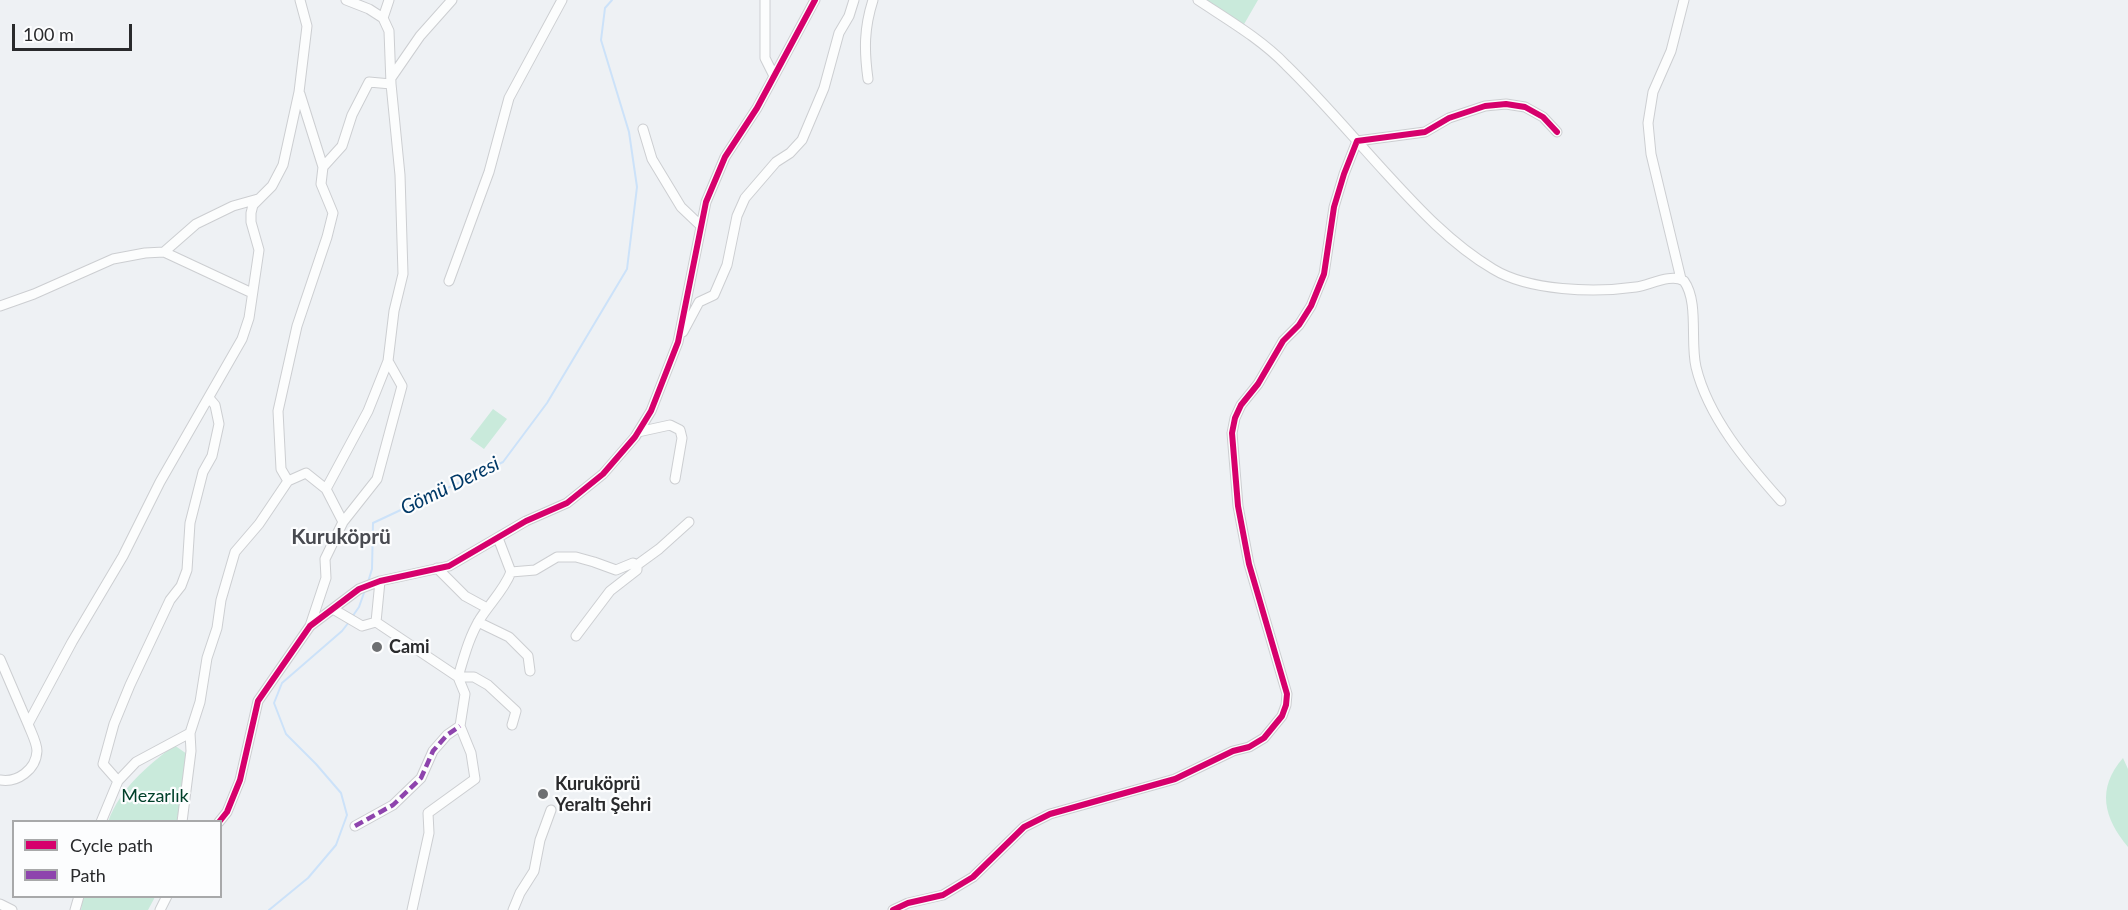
<!DOCTYPE html>
<html>
<head>
<meta charset="utf-8">
<style>
  body { margin:0 }
  #map { position:relative; width:2128px; height:910px; overflow:hidden; background:#eef1f4; font-family:Lato,sans-serif }
  canvas { display:block }
  .legend { position:absolute; left:12px; top:820px; width:210px; height:78px; box-sizing:border-box; background:#fcfdfe; border:2px solid #a8a9aa; margin:0; padding:8px 10px; list-style:none; font-size:18px; color:#292a2c }
  .legend li { display:flex; align-items:center; gap:12px; height:30px }
  .legend b { width:30px; border:2px solid #a8a9aa }
  .scale { position:absolute; left:12px; top:24px; width:120px; height:27px; box-sizing:border-box; border:3px solid #292a2c; border-top:0; padding-left:8px; font-size:18px; line-height:21px; white-space:nowrap; color:#292a2c; -webkit-text-stroke:4px #fcfdfe; paint-order:stroke }
</style>
</head>
<body>
<div id="map">
<canvas width="2128" height="910"></canvas>
<ul class="legend">
<li><b style="height:8px;background:#d6006c"></b>Cycle path</li>
<li><b style="height:8px;background:#8e44ad"></b>Path</li>
</ul>
<div class="scale">100 m</div>
</div>
<script>
const c = document.querySelector('canvas').getContext('2d');
c.lineJoin = 'round';
function fillPath(path, color) {
  c.fillStyle = color;
  c.fill(path, 'evenodd');
}
function trace(path, color, width, dash) {
  c.strokeStyle = color;
  c.lineWidth = width;
  c.lineCap = dash ? 'butt' : 'round';
  c.setLineDash(dash || []);
  c.stroke(path);
}
function label(font, color, halo, rows, align = 'center') {
  c.font = font + ' Lato,sans-serif';
  c.lineWidth = 4.5;
  c.setLineDash([]);
  c.textBaseline = 'middle';
  c.strokeStyle = halo;
  c.fillStyle = color;
  for (const [text, x, y, turn = 0] of rows) {
    c.save();
    c.translate(x, y);
    c.rotate((+turn || 0) * Math.PI / 180);
    c.textAlign = isNaN(turn) ? turn : align;
    if (halo) c.strokeText(text, 0, 0);
    c.fillText(text, 0, 0);
    c.restore();
  }
}
fillPath(new Path2D(`
  M1206,0H1258L1243,26Z
  M493,409L507,419L484,449L470,439Z
  M174,745L187,754L177,821L108,822C121,787 146,768 174,745Z
  M2123,758L2128,769V847C2104,818 2096,789 2123,758Z
  M83,897H155L148,910H81Z`), '#c9eadb');
trace(new Path2D(`
  M368,582L372,569L373,523L503,462L547,403L627,269L637,187L629,132L601,40L605,8L612,0
  M352,617L359,607L365,590
  M269,910L308,878L336,845L347,815L341,793L316,764L286,734L274,703L282,683L342,631L349,622`), '#cce2f9', 2);
const minor = new Path2D(`
  M765,0V58L774,76
  M1198,0C1228,20 1261,39 1286,65C1321,99 1352,136 1385,172C1418,208 1451,244 1493,269C1529,291 1594,293 1636,287C1650,285 1671,273 1684,281C1699,302 1690,342 1696,367C1708,417 1747,463 1781,501
  M383,18L389,0
  M391,78L420,36L452,0
  M868,79C864,50 864,28 873,0
  M643,129L652,159L681,207L701,226
  M323,167L342,146L352,115L369,82L391,84
  M164,252L252,293
  M1681,279L1651,154L1648,123L1653,92L1671,51L1684,0
  M449,281L489,172L509,98L562,0
  M0,306L34,294L113,259L145,253L164,252L196,224L233,206L258,199
  M683,332L699,302L714,295L727,265L737,216L745,198L776,162L790,153L802,140L824,88L839,33L849,16L854,0
  M638,432L670,425L680,430L682,438L675,479
  M288,481L281,469L278,411L297,326L327,237L333,213L321,184L323,167L300,94
  M326,489L368,411L388,361
  M498,538L511,572C504,590 490,603 480,619C469,637 464,657 458,677H474L488,685L516,711L512,725
  M637,565L659,549L689,522
  M437,568L465,596L487,608
  M511,572L535,570L557,557H576L594,562L616,570L633,563L637,565V570L610,591L576,636
  M333,609L362,626L376,622L458,677L465,694L460,726L471,753L475,779L428,813L429,833L412,910
  M376,622L380,581
  M478,622L509,637L528,656L530,671
  M310,626L326,578L325,559L343,522L377,479L402,386L388,361L394,311L403,274L400,175L391,84L389,31L383,18L369,9L346,0
  M0,659L28,724
  M0,780C17,783 36,770 37,751C37,743 31,732 28,724L72,642L123,556L160,482L242,339L249,318L259,250L251,222V213L253,205L272,186L283,165L299,92L307,26L300,0
  M118,781L103,764L114,724L130,685L170,600L181,586L187,570L190,523L203,472L212,456L219,424L215,405L209,398
  M101,822L118,781L136,762L190,733
  M182,822L191,751L190,733L200,702L207,658L217,628L221,600L235,552L259,524L288,481L306,473L326,489L343,522
  M219,822L227,812L240,780L258,701L310,626L359,589L380,581L449,566L526,521L567,503L603,474L635,437L651,411L678,342L706,202L725,157L757,108L815,0
  M355,826L393,805L421,778L433,751L447,735L460,726
  M0,904L12,910
  M75,910L79,896
  M160,910L167,896
  M513,910L520,893L534,871L540,840L551,810
  M893,910L908,903L943,895L973,877L1024,827L1050,814L1175,779L1233,751L1249,747L1264,738L1282,716L1286,705L1287,694L1249,564L1238,506L1232,433L1235,418L1241,405L1258,384L1283,341L1299,325L1311,306L1324,274L1334,207L1344,174L1357,141L1425,132L1449,118L1485,106L1506,104L1525,107L1543,117L1557,132`);
trace(minor, '#ccced1', 11);
trace(minor, '#fcfdfd', 9);
trace(new Path2D(`
  M355,826L393,805L421,778L433,751L447,735L460,726`), '#8e44ad', 4.5, [9, 4.5]);
trace(new Path2D(`
  M219,822L227,812L240,780L258,701L310,626L359,589L380,581L449,566L526,521L567,503L603,474L635,437L651,411L678,342L706,202L725,157L757,108L815,0
  M893,910L908,903L943,895L973,877L1024,827L1050,814L1175,779L1233,751L1249,747L1264,738L1282,716L1286,705L1287,694L1249,564L1238,506L1232,433L1235,418L1241,405L1258,384L1283,341L1299,325L1311,306L1324,274L1334,207L1344,174L1357,141L1425,132L1449,118L1485,106L1506,104L1525,107L1543,117L1557,132`), '#d6006c', 6);
for (const [x, y, r, color] of [
  [377,647,6,"#6e7072"],
  [543,794,6,"#6e7072"]
]) {
  const dot = new Path2D();
  dot.arc(x, y, r, 0, 2 * Math.PI);
  c.fillStyle = color;
  c.fill(dot);
  trace(dot, '#fcfdfe', 2);
}
label('bold 18px', '#292a2c', '#fcfdfe', [
  ["Cami",389,647],
  ["Kuruköprü",555,784],
  ["Yeraltı Şehri",555,805]
], 'left');
label('18px', '#00402a', '#fcfdfe', [
  ["Mezarlık",155,796]
]);
label('italic 20px', '#013967', '#fcfdfe', [
  ["Gömü Deresi",450,486,-26]
]);
label('bold 21px', '#494b51', '#fcfdfe', [
  ["Kuruköprü",341,537]
]);
</script>
</body>
</html>
